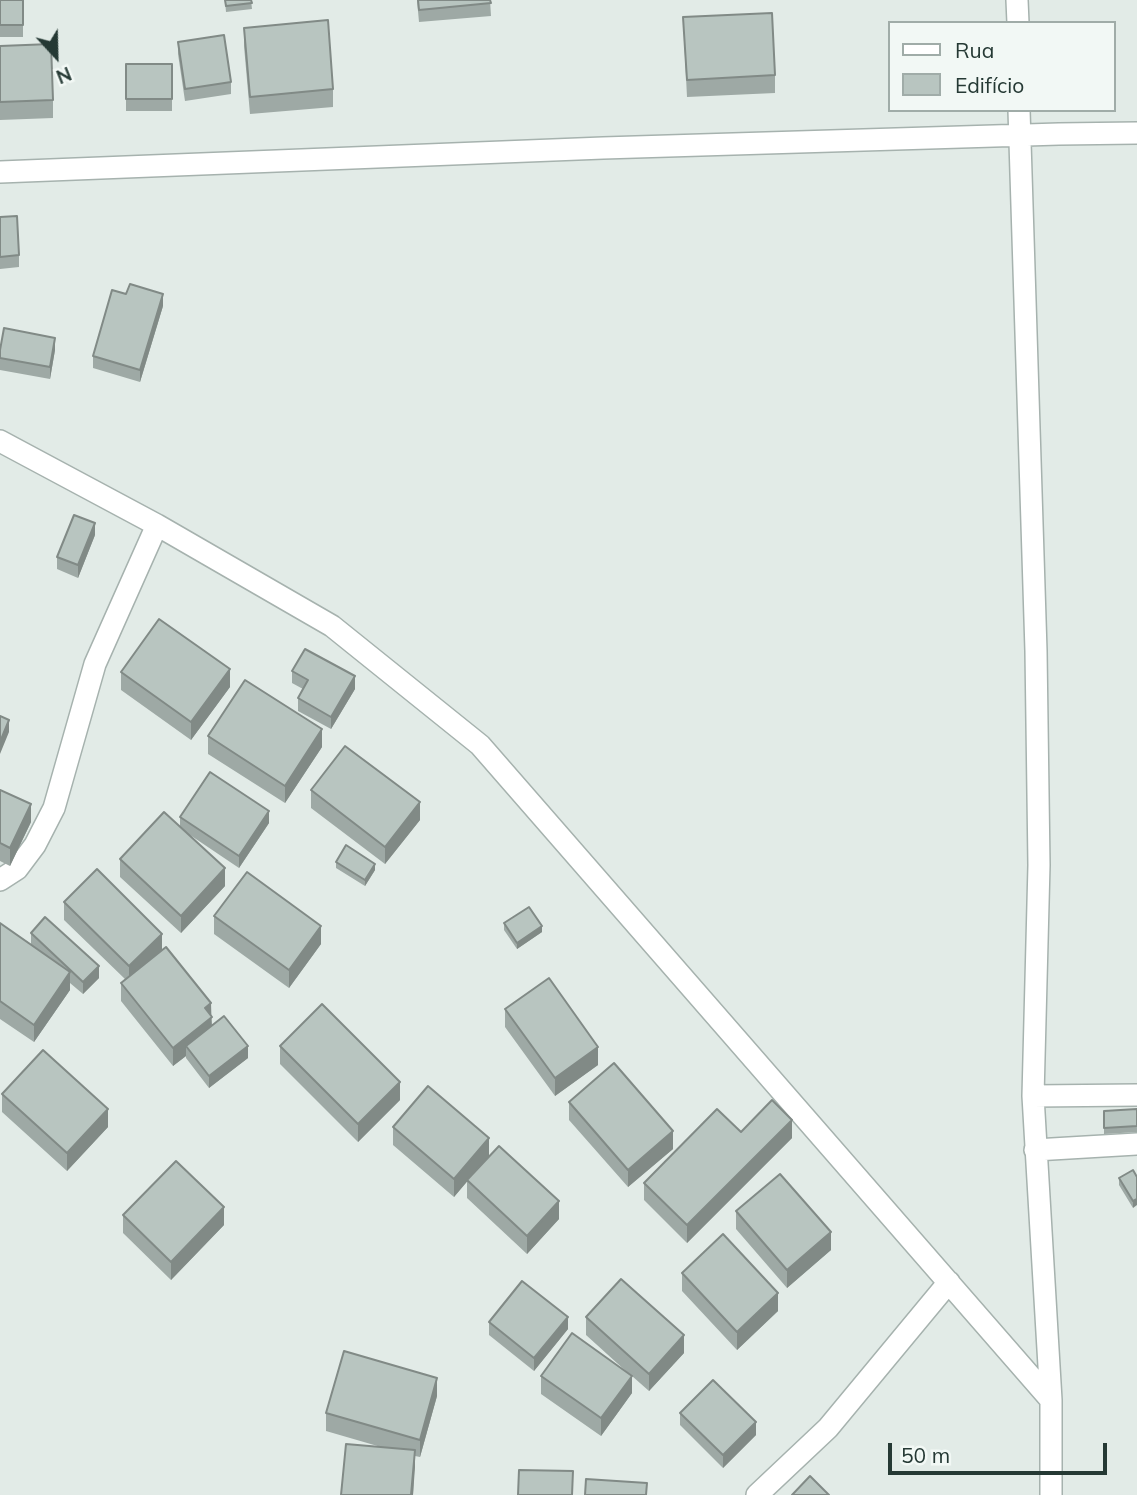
<!DOCTYPE html>
<html>
<head>
<meta charset="utf-8">
<style>
  body { margin:0 }
  #map { position:relative; width:1137px; height:1495px; overflow:hidden; background:#e2ebe7; font-family:Mulish,sans-serif }
  canvas { display:block }
  .legend { position:absolute; left:888px; top:21px; width:228px; height:91px; box-sizing:border-box; background:#f2f8f5; border:2px solid #a0aca8; margin:0; padding:9px 12px; list-style:none; font-size:21px; color:#253934 }
  .legend li { display:flex; align-items:center; gap:14px; height:35px }
  .legend b { width:35px; border:2px solid #a0aca8 }
  .north { position:absolute; left:21px; top:21px; width:70px; height:70px; -webkit-text-stroke:5px #f2f8f5; paint-order:stroke; rotate:158deg; font-size:19px; font-weight:700; line-height:28px; text-align:center; color:#253934 }
  .north::after { content:''; display:block; margin:auto; width:24px; height:32px; background:#253934; clip-path:polygon(50% 0,100% 100%,50% 72%,0 100%) }
  .scale { position:absolute; left:888px; top:1443px; width:219px; height:32px; box-sizing:border-box; border:4px solid #253934; border-top:0; padding-left:9px; font-size:21px; line-height:24px; white-space:nowrap; color:#253934; -webkit-text-stroke:5px #f2f8f5; paint-order:stroke }
</style>
</head>
<body>
<div id="map">
<canvas width="1137" height="1495"></canvas>
<ul class="legend">
<li><b style="height:9px;background:#fff"></b>Rua</li>
<li><b style="height:19px;background:#b8c5c0"></b>Edifício</li>
</ul>
<div class="north">N</div>
<div class="scale">50 m</div>
</div>
<script>
const c = document.querySelector('canvas').getContext('2d');
c.lineJoin = 'round';
function trace(path, color, width, dash) {
  c.strokeStyle = color;
  c.lineWidth = width;
  c.lineCap = dash ? 'butt' : 'round';
  c.setLineDash(dash || []);
  c.stroke(path);
}
function fillPath(path, color) {
  c.fillStyle = color;
  c.fill(path, 'evenodd');
}
const minor = new Path2D(`
  M1017,0L1018,23
  M1019,110L1036,651L1039,865L1033,1096L1051,1400V1495
  M0,172L603,148L1059,134L1137,133
  M0,441L157,525L332,626L480,745L1051,1400
  M0,880L17,869L35,845L54,808L95,664L157,525
  M1033,1096L1137,1095
  M1035,1150L1137,1144
  M757,1495L828,1428L949,1282`);
trace(minor, '#a6b2ae', 24);
trace(minor, '#fff', 21);
fillPath(new Path2D(`
  M0,0H23V37H0Z
  M225,0H251L252,9L226,12Z
  M417,0H490L491,16L419,22Z
  M683,17L775,75V93L687,97Z
  M244,28L333,89V107L250,114L244,46Z
  M178,42L231,82V94L185,101L178,54Z
  M0,46L53,100V118L0,120Z
  M126,64H172V111H126Z
  M0,217L19,255V267L0,269Z
  M163,306L140,382L93,368V356Z
  M0,350H55L50,379L0,370Z
  M95,535L78,578L57,569V557Z
  M292,671L355,689L331,729L298,711V698L303,689L292,683Z
  M121,672L230,687L191,740L121,690Z
  M208,736L322,747L285,803L208,754Z
  M0,790L31,822L10,866L0,861Z
  M311,790L420,820L385,864L311,808Z
  M180,817L269,823L239,868L190,835L225,886L181,933L120,877V859L180,827Z
  M336,862L375,870L365,886L336,868Z
  M64,902L162,950L211,1015L212,1025L248,1058L209,1088L186,1058V1056L173,1066L121,1001V983L125,979L64,920Z
  M214,916L321,944L289,988L214,934Z
  M0,923L31,944V933L99,978L83,994L70,983V990L34,1042L0,1019Z
  M504,923L542,932L517,949L504,930Z
  M505,1009L598,1065L555,1096L505,1027Z
  M280,1046L400,1100L358,1142L280,1064Z
  M2,1094L108,1127L67,1171L2,1112Z
  M569,1102L673,1149L628,1187L569,1120Z
  M1137,1109V1132L1104,1134V1111Z
  M393,1127L489,1156L480,1167L559,1219L527,1254L467,1198V1181L454,1197L393,1145Z
  M741,1132L792,1138L687,1243L644,1200V1183Z
  M1137,1177L1133,1208L1119,1185V1178Z
  M736,1211L831,1250L787,1288L736,1229Z
  M123,1215L224,1225L171,1280L123,1233Z
  M682,1273L778,1311L737,1350L682,1291Z
  M586,1317L684,1353L649,1391L632,1376V1393L601,1436L541,1394V1376L628,1373L586,1335Z
  M489,1322L568,1329L534,1371L489,1335Z
  M437,1396L420,1457L415,1456L413,1495H341L381,1447L326,1431V1413Z
  M680,1413L756,1435L723,1468L680,1425Z`), '#9ea9a5');
fillPath(new Path2D(`
  M163,294V306L140,382V370Z
  M55,338V350L50,379V367Z
  M95,523V535L78,578V565Z
  M230,669V687L191,740V722Z
  M355,676V689L331,729V717Z
  M9,720V732L0,754V742Z
  M322,729V747L285,803V786Z
  M420,802V820L385,864V847Z
  M31,804V822L10,866V848Z
  M269,811V823L239,868V856Z
  M375,864V870L365,886V880Z
  M225,868V886L181,933V916Z
  M321,926V944L289,988V970Z
  M542,926V932L517,949V943Z
  M162,934V952L129,984V966Z
  M99,966V978L83,994V982Z
  M70,972V990L34,1042V1025Z
  M211,1003L212,1035L186,1046V1056L173,1066V1048L205,1008Z
  M248,1046V1058L209,1088V1076Z
  M598,1047V1065L555,1096V1078Z
  M400,1082V1100L358,1142V1124Z
  M108,1109V1127L67,1171V1153Z
  M792,1120V1138L687,1243V1225Z
  M673,1131V1149L628,1187V1170Z
  M489,1138V1156L454,1197V1179Z
  M1137,1199V1205L1133,1208V1201Z
  M559,1201V1219L527,1254V1236Z
  M224,1207V1225L171,1280V1262Z
  M831,1232V1250L787,1288V1270Z
  M778,1293V1311L737,1350V1332Z
  M568,1317V1329L534,1371V1358Z
  M684,1335V1353L649,1391V1374Z
  M632,1376V1393L601,1436V1418Z
  M437,1378V1396L420,1457V1440Z
  M756,1422V1435L723,1468V1455Z
  M415,1450V1467L413,1495H411Z`), '#818a86');
const building = new Path2D(`
  M0,0H23V25H0Z
  M225,0H251L252,3L226,6Z
  M418,0H490L491,3L419,10Z
  M772,13L775,75L687,80L683,17Z
  M328,20L333,89L250,97L244,28Z
  M224,35L231,82L185,89L178,42Z
  M51,44L53,100L0,102V46Z
  M126,64H172V99H126Z
  M17,216L19,255L0,257V217Z
  M130,284L163,294L140,370L93,356L112,290L126,294Z
  M4,328L55,338L50,367L0,358V350Z
  M74,515L95,523L78,565L57,557Z
  M159,619L230,669L191,722L121,672Z
  M305,649L355,676L331,717L298,698L308,680L292,671Z
  M245,680L322,729L285,786L208,736Z
  M0,716L9,720L0,742Z
  M345,746L420,802L385,847L311,790Z
  M210,772L269,811L239,856L180,817Z
  M0,790L31,804L10,848L0,843Z
  M164,812L225,868L181,916L120,859Z
  M346,845L375,864L365,880L336,862Z
  M97,869L162,934L129,966L64,902Z
  M247,872L321,926L289,970L214,916Z
  M529,907L542,926L517,943L504,923Z
  M45,917L99,966L83,982L31,933Z
  M0,923L70,972L34,1025L0,1001Z
  M166,947L211,1003L205,1008L212,1017L173,1048L121,983Z
  M549,978L598,1047L555,1078L505,1009Z
  M322,1004L400,1082L358,1124L280,1046Z
  M224,1016L248,1046L209,1076L186,1046Z
  M43,1050L108,1109L67,1153L2,1094Z
  M614,1063L673,1131L628,1170L569,1102Z
  M428,1086L489,1138L454,1179L393,1127Z
  M772,1100L792,1120L687,1225L644,1183L717,1109L741,1132Z
  M1137,1109V1126L1104,1128V1111Z
  M499,1146L559,1201L527,1236L467,1180Z
  M176,1161L224,1207L171,1262L123,1215Z
  M1133,1170L1137,1177V1199L1133,1201L1119,1178Z
  M780,1174L831,1232L787,1270L736,1211Z
  M723,1234L778,1293L737,1332L682,1273Z
  M621,1279L684,1335L649,1374L586,1317Z
  M522,1281L568,1317L534,1358L489,1322Z
  M572,1333L632,1376L601,1418L541,1376Z
  M344,1351L437,1378L420,1440L326,1413Z
  M713,1380L756,1422L723,1455L680,1413Z
  M346,1444L415,1450L411,1495H341Z
  M519,1470L573,1471L572,1495H518Z
  M810,1476L829,1495H792Z
  M586,1479L647,1483L646,1495H585Z`);
fillPath(building, '#b8c5c0');
trace(building, '#818a86', 2);
</script>
</body>
</html>
